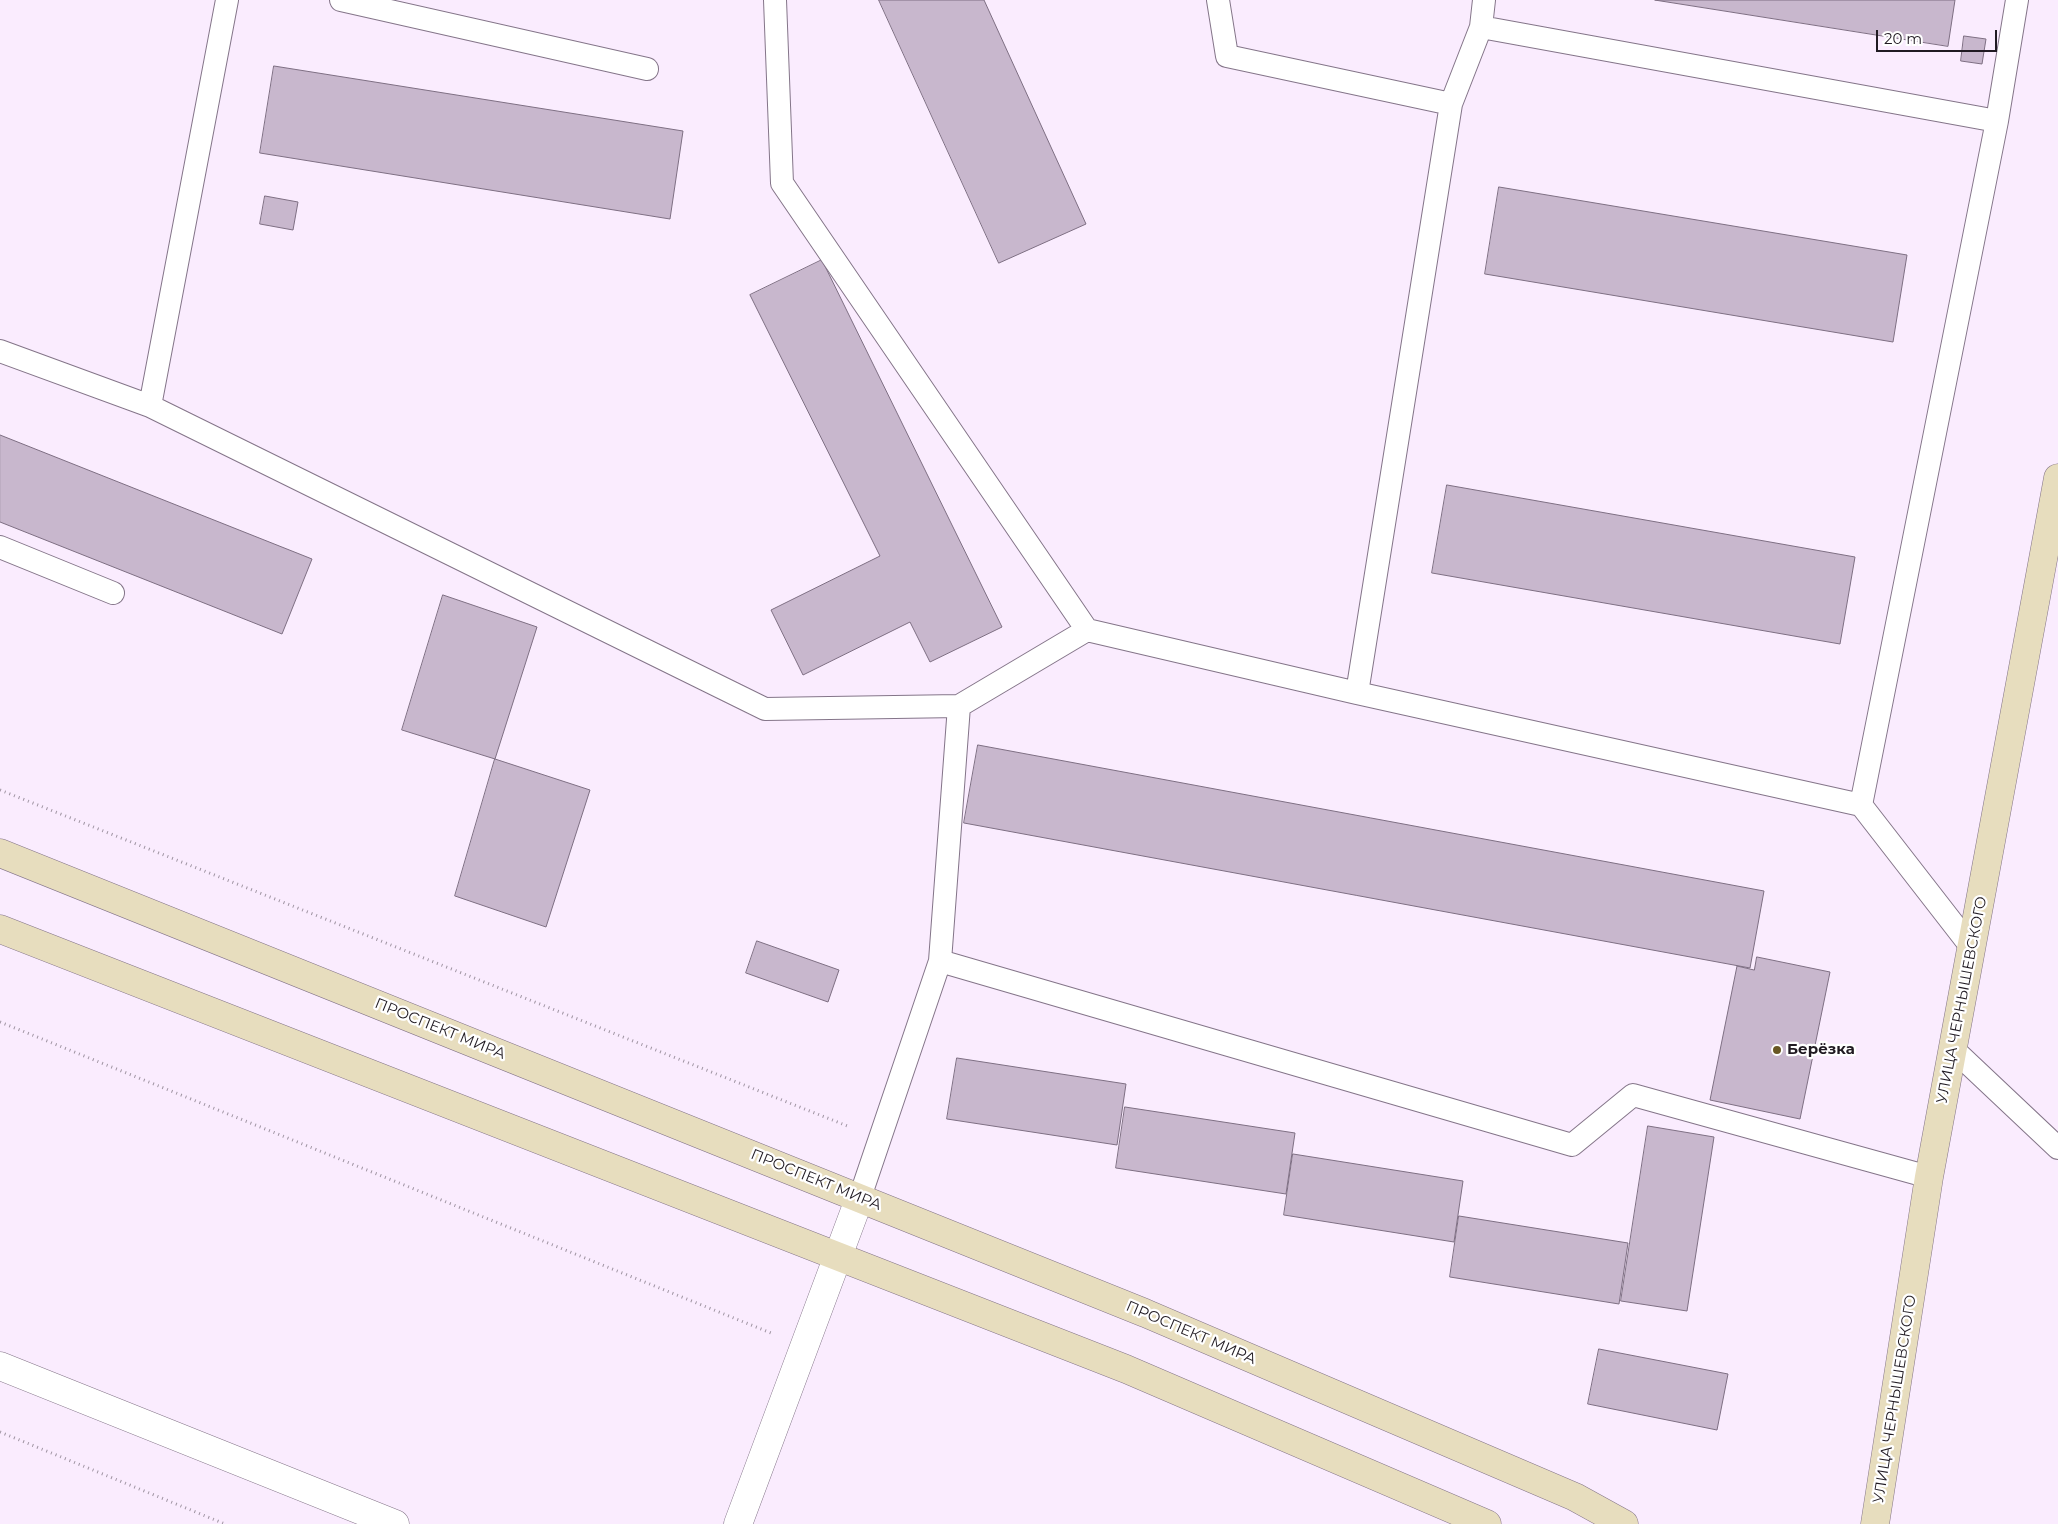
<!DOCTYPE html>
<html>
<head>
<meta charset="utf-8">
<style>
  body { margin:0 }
  #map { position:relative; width:2058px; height:1524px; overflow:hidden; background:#faecfe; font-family:Montserrat,sans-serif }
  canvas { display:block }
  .scale { position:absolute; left:1876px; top:30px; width:121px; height:22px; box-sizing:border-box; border:2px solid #201a22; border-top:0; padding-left:6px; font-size:15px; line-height:18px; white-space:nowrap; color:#201a22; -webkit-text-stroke:4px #fff; paint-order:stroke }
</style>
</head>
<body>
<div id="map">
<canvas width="2058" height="1524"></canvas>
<div class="scale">20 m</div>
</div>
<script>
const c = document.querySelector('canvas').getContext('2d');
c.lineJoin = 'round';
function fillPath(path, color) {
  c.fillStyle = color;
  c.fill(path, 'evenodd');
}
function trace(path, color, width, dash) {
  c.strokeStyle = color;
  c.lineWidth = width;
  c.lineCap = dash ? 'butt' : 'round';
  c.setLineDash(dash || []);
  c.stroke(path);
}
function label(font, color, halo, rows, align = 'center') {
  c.font = font + ' Montserrat,sans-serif';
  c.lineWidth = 4.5;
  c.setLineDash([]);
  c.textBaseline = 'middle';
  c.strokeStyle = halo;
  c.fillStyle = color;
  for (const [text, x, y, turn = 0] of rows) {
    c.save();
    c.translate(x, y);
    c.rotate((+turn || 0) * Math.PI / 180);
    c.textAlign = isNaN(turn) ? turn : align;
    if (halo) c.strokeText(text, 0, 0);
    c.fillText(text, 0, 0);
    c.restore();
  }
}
const building = new Path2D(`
  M879,0H984L1086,224L999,263Z
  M1655,0H1955L1948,46Z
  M1964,36L1986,39L1982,64L1961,61Z
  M274,66L683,131L670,219L260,153Z
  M1499,187L1907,255L1893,342L1485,274Z
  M265,196L298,202L293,230L260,224Z
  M822,260L1002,627L930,662L910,622L803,675L771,610L880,556L750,295Z
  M0,435L312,559L282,634L0,522Z
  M1447,485L1855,557L1840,644L1432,573Z
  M443,595L537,627L495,759L402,730Z
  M978,745L1764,891L1750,968L964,823Z
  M495,759L590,790L546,927L455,896Z
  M757,941L839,970L828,1002L746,973Z
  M1757,957L1830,972L1800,1119L1710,1100L1737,966L1754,970Z
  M957,1058L1126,1084L1117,1145L947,1119Z
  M1125,1107L1295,1133L1286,1194L1116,1168Z
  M1648,1126L1714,1137L1687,1311L1621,1301Z
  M1293,1154L1463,1181L1454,1242L1284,1215Z
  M1459,1216L1628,1243L1619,1304L1450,1277Z
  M1599,1349L1728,1374L1717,1430L1588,1404Z`);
fillPath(building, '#c8b7cd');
trace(building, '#7e6f83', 1);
const lane = new Path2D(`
  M341,0L647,69
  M775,0L782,183L1087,630
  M1218,0L1227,56L1451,104
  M1481,27L1997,121
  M0,351L150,406L227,0
  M150,406L765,709L959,706
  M0,547L113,593
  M1357,693L1861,805L1972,948
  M1861,805L1997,121L2017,0
  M940,961L959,706L1087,630L1357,693L1451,104L1481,27L1484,0
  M1953,1049L2058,1148
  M860,1197L940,961L1572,1145L1633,1095L1929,1177`);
const street = new Path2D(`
  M0,1366L395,1524
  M738,1524L860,1197`);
const secondary = new Path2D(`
  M0,853L1145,1313L1575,1497L1624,1524
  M0,929L1126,1369L1487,1524
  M1875,1524L1929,1177L2058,478`);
trace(lane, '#847589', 24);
trace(street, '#847589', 29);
trace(secondary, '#847589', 29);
trace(new Path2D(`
  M0,790L850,1127
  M0,1022L771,1333
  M0,1432L225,1524`), '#9f94a2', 3, [1, 4]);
trace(lane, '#fff', 22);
trace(street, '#fff', 28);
trace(secondary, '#e7ddbe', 28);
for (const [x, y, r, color] of [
  [1777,1050,5,"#685724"]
]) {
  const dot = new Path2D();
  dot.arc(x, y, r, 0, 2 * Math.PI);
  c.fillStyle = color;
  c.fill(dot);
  trace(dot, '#fff', 2);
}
label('15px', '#201a22', '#fff', [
  ["УЛИЦА ЧЕРНЫШЕВСКОГО",1962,1000,-79],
  ["ПРОСПЕКТ МИРА",440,1029,22],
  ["ПРОСПЕКТ МИРА",816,1180,22],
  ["ПРОСПЕКТ МИРА",1191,1333,23],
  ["УЛИЦА ЧЕРНЫШЕВСКОГО",1895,1399,-81]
]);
label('bold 15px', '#201a22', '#fff', [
  ["Берёзка",1787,1050]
], 'left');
</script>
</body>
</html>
